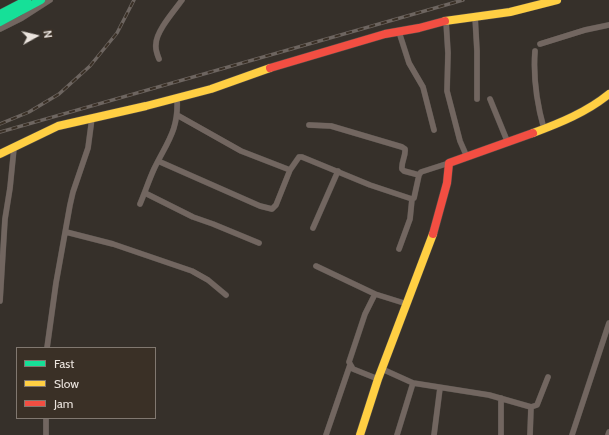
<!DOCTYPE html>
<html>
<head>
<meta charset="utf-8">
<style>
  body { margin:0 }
  #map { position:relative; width:609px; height:435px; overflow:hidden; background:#36302a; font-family:Cabin,sans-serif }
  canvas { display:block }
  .legend { position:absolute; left:16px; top:347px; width:140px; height:72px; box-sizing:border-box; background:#3a3026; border:1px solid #817870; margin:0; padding:5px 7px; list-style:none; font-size:12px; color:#ebe4de }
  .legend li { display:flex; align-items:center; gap:8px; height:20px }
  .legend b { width:20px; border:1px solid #817870 }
  .north { position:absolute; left:16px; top:16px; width:40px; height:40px; -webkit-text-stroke:3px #3a3026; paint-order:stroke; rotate:82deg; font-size:11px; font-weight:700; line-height:16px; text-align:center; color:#ebe4de }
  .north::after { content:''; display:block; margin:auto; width:14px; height:18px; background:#ebe4de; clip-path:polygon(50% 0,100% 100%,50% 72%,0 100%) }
</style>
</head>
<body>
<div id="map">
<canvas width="609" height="435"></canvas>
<ul class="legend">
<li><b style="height:5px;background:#16e098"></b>Fast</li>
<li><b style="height:5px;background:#ffcf43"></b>Slow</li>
<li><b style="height:5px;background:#f24e42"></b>Jam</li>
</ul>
<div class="north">N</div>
</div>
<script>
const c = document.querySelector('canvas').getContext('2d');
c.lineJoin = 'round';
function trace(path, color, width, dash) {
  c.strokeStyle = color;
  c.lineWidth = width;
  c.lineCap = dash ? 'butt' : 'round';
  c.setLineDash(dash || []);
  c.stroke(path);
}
const street = new Path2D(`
  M475,16L477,51V99
  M446,21L448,53L447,91L460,141L467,157
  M0,29L22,18L50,0
  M399,32L409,63L423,87L434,130
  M540,44L585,30L609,25
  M535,51C533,77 537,104 544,129
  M159,59C157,54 155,49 156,44C156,31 175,10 182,0
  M490,99L508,143
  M177,115L241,151L290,170
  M309,125L331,126L402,147L405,149C406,156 401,162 402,169L404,171L419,175
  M158,161L260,206L272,209L276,205L290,170L299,157H302L370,185L412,199L414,198L419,175L421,172L449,163
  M145,193L193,217L213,224L259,243
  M140,204C145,192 149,180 154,169C167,142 179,130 177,98
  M313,228L338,171
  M66,232L113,244L192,271L208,280L226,295
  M399,249L410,219L412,199
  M316,266L375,294
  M0,301L5,219L10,188L14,148
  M47,348L56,283L70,205L73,192L88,148L92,118
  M382,369L413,383L489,395L531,407L537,405L548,377
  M378,379L353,369L349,362L365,314L375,294L407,304
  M501,398V435
  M46,418V435
  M326,435L350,365
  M397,435L413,383
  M434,435L440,388
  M530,435L531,407
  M572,435L609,323
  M608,435L609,432`);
const fast = new Path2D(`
  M0,14L27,0
  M0,22L41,0`);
const slow = new Path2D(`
  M445,21L510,12L557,0
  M533,133C560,123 587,112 609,94
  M0,154L58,126L146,106L211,89L270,68
  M360,435L378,379L433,234`);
const jam = new Path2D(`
  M270,68L385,34L419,28L445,21
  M433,234L447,183L449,163L533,133`);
trace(street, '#524d48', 6);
trace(fast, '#524d48', 9);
trace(slow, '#524d48', 9);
trace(jam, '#524d48', 9);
trace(street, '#726660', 5.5);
trace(fast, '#16e098', 8);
trace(slow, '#ffcf43', 8);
trace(jam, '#f24e42', 8);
const rail = new Path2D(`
  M0,124L29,112L59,94L90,66L117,33L134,0
  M0,132L463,0`);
trace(rail, '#6d6560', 3.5);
trace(rail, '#3a3026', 2, [6]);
</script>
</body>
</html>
